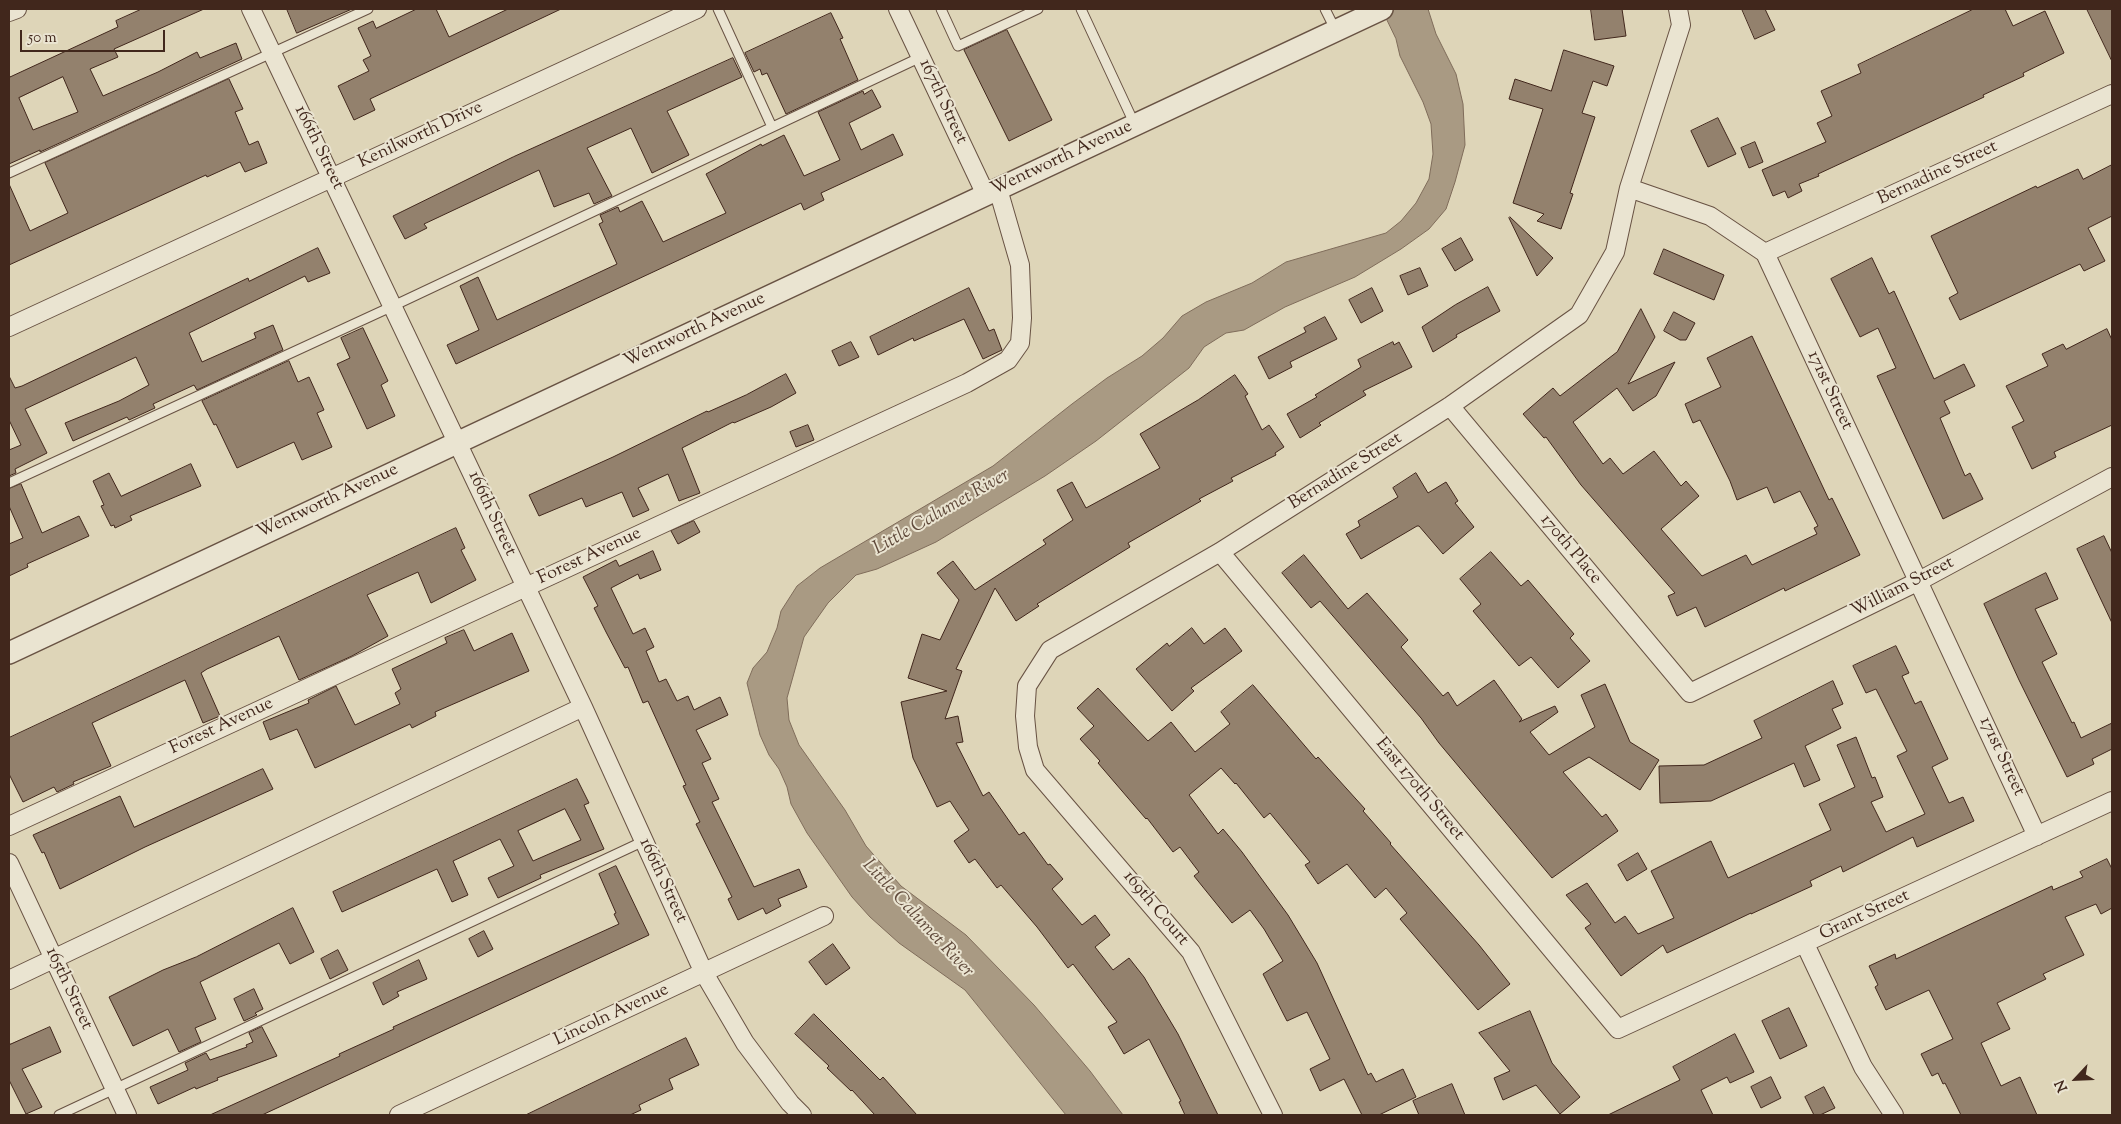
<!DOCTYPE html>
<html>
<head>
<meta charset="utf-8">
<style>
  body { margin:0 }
  #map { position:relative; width:2121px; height:1124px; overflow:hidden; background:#ded5b8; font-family:"Sorts Mill Goudy",serif }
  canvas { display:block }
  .frame { position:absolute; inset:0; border:10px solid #41271c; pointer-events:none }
  .north { position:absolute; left:2051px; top:1054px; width:50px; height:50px; -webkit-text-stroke:4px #eae4d1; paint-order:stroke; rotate:245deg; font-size:14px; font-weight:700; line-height:20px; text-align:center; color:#41271c }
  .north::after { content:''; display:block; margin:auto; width:18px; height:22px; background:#41271c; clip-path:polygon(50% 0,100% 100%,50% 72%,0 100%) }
  .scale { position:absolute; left:20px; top:30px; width:145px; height:22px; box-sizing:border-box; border:2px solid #41271c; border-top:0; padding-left:6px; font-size:15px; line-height:18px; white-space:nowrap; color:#41271c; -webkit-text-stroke:4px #eae4d1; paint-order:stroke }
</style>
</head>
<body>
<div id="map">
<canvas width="2121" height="1124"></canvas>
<div class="frame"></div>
<div class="north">N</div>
<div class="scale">50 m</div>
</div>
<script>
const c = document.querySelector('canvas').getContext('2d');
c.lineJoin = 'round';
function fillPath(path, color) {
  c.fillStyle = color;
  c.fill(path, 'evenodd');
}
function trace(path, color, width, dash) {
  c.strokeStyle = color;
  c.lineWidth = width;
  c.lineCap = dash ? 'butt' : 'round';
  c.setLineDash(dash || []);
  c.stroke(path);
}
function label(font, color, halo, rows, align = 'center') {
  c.font = font + ' "Sorts Mill Goudy",serif';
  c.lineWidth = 4;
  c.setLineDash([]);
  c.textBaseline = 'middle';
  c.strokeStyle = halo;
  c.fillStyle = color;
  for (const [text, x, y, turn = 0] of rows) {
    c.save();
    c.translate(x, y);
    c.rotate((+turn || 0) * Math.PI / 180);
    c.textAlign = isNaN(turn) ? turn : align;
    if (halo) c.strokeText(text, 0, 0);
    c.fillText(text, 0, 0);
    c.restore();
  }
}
const water = new Path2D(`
  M1382,9H1428L1436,34L1456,74L1463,104L1465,145L1455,182L1446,209L1429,229L1401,249L1355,277L1285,307L1244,330L1226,333L1204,347L1189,368L1096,441L1045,476L936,542L877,569L856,575L828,603L804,637L794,673L787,698L789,720L799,745L845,810L866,846L901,886L966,935L1034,1005L1090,1071L1123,1115H1066L965,990L899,943L870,917L852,897L807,833L791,804L787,787L779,769L769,755L760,735L747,683L753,668L767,652L777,628L781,611L797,586L820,568L993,466L1072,404L1107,378L1142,356L1163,338L1182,316L1206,302L1252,283L1286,262L1386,233L1401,221L1416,203L1429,179L1433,154L1431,124L1423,102L1400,56L1396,39Z`);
fillPath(water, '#a99a83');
trace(water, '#7f6c5a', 1);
const building = new Path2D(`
  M142,9H204L114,49L118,57L90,69L103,96L158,72L197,52L200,58L236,43L242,59L40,152V150L9,164V74L10,77L118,27L116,21ZM63,77L78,112L33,130L19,98Z
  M287,9H352L297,33Z
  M417,9H436L449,37L508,9H561L370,99L375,110L354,120L338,86L369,71L363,60L371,56L358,28L373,21L376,28Z
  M1591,9H1622L1626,36L1595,40Z
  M1742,9H1765L1775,30L1755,39Z
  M1974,9H2005L2013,26L2045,11L2064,53L2023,73L2024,76L1983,95L1984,97L1818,174L1819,176L1799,184L1802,191L1788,198L1785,191L1773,196L1762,170L1826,142L1817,123L1832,116L1821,91L1861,73L1858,65Z
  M2087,9H2112V61Z
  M831,13L843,38L840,39L858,80L786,114L767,73L762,75L760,69L754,72L745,53Z
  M1007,30L1052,120L1009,141L964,50Z
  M1564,50L1614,66L1607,86L1593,81L1582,113L1595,117L1570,193L1573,194L1561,229L1537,221L1544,214L1513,203L1543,109L1509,99L1515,79L1551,91Z
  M733,58L742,77L667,111L689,155L652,173L631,128L587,148L612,196L594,204L589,193L554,207L539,170L424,224L427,228L405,239L393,216L513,157Z
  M229,79L243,109L235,112L249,145L258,141L267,163L245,172L240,162L207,177L206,175L9,265V184L30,231L68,213L45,163Z
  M872,90L881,107L849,123L861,150L893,134L903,155L821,193L824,200L804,210L801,203L456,364L447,345L479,330L460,286L478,277L497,320L615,265L617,264L599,224L603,222L600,215L618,207L620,212L642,201L663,242L726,213L706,174L761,144L762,146L784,135L804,176L840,160L818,112L863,91L864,94Z
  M1718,118L1736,154L1708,167L1691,131Z
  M1755,142L1763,162L1749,168L1741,148Z
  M2112,165V216L2088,228L2105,261L2084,271L2080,264L1960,320L1949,298L1958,293L1931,236L2036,186L2037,188L2078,169L2083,179Z
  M1510,217L1553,258L1537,276L1509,218Z
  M1461,238L1473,260L1455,271L1442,249Z
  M318,248L330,273L308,282L305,276L189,333L202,362L256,338L254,333L273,325L283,350L197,390L194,385L153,404L155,408L129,420L127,417L73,441L65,423L119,401L149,385L136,357L25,409L47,453L15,469L16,473L9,476V450L21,445L9,420V376L15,388L22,386L248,278L249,281Z
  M1664,249L1724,275L1714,300L1654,274Z
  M1872,258L1889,294L1894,291L1934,379L1964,364L1975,386L1944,401L1950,413L1940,418L1965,476L1970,473L1983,499L1943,519L1877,376L1896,368L1878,328L1860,337L1831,279Z
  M1420,268L1428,286L1408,295L1400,276Z
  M1488,287L1500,311L1456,335L1457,337L1433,352L1422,327L1455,305Z
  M969,288L989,331L994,329L1002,350L983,359L964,319L914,341L913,338L878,355L870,337Z
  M1372,288L1383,311L1361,323L1349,300Z
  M1641,309L1655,337L1628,384L1675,362L1656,396L1633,411L1617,388L1573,422L1603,464L1610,458L1623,474L1654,451L1681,486L1686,481L1699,496L1661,529L1702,576L1746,555L1752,565L1817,534L1814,528L1818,526L1800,491L1774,503L1767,487L1737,500L1730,481L1700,420L1693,423L1685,404L1721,387L1707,358L1752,336L1829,500L1832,498L1860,555L1785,591L1784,588L1705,627L1696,607L1677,616L1668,596L1675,593L1581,485L1546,437L1544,438L1523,414L1553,388L1560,396L1617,352Z
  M1674,312L1695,323L1686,340H1680L1664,331Z
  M1325,317L1337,339L1290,362L1292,367L1269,379L1258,357L1306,332L1304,328Z
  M363,328L388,381L381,385L395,416L367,429L337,364L350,358L341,338Z
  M2107,329L2112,340V425L2054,452L2056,457L2032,469L2012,427L2024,421L2006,386L2048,366L2042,354L2063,344L2066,349Z
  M851,342L859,357L839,366L832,351Z
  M1393,342L1394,345L1399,342L1412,367L1363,391L1366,395L1319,423L1321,425L1300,438L1287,414L1317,397L1315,395L1361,367L1358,360Z
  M289,361L298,382L309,377L324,410L317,413L332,447L302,460L294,442L237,468L216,424L214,425L202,401Z
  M786,374L796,393L771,407L734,423L733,422L682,448L700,493L679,501L668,474L638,488L649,510L633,517L622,492L586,507L582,498L539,516L529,495L613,457L707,411L708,412L746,395Z
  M1235,375L1248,394L1245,396L1262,430L1269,425L1284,447L1275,453L1276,455L1231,478L1233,481L1199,499L1201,501L1128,543L1130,547L1037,604L1039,606L1016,621L995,588L956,669L962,671L945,719L958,716L963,742L956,743L983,796L989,792L1019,835L1024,832L1048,865L1050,864L1063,879L1052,889L1082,925L1095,915L1110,935L1095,947L1113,970L1129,958L1144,977L1178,1034L1218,1115H1185L1179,1102L1181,1101L1149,1039L1124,1054L1108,1027L1117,1022L1073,964L1068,968L1037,927L1001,885L997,888L975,859L969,863L954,841L969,830L950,801L937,807L913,758L901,702L947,691L908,678L922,634L940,640L959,600L937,573L953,561L975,590L1046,544L1043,540L1073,520L1057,490L1072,482L1086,508L1160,468L1140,434L1198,400Z
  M808,425L814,440L796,447L790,432Z
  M191,464L201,486L130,516L132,520L115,528L114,525L111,526L101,506L104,505L93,481L109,473L121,496Z
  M1416,473L1428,493L1446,482L1458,501L1455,503L1474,527L1443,554L1419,526H1417L1361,559L1346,534L1360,526L1358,521L1398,497L1393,488Z
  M21,484L42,533L79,516L89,536L27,564L28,567L9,576V544L23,538L9,506V489Z
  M694,521L700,532L678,544L671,531Z
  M456,528L465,548L461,550L476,580L431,603L418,572L367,595L388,636L352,656L299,680L279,636L207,669L201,673L220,716L203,723L185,680L111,714L92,723L111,766L73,782L74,784L57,792L54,787L23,802L9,774V738Z
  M2104,536L2112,553V623L2077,549Z
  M653,551L661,570L640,579L638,574L611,588L633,634L645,628L654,647L646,651L659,682L666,679L677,701L688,696L694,710L720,697L728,715L696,730L711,759L702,763L719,799L712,802L754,887L799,869L807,887L778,899L781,906L766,914L763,908L738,920L728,899L732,897L696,824L700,822L683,786L686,785L648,701L643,703L628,667L625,668L606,632L594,608L598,606L583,577L616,560L619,566Z
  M1491,552L1521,586L1528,580L1574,634L1570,638L1590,661L1558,688L1531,657L1519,666L1473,611L1481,604L1460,579Z
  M1304,555L1348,609L1367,593L1408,640L1401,647L1443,696L1448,692L1457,706L1494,680L1522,719L1519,722L1555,706L1558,712L1530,732L1549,755L1595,727L1581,695L1605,684L1630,742L1659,760L1640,790L1589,757L1563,772L1602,817L1606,814L1618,831L1552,878L1439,743L1421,718L1320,601L1311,608L1282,573Z
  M2046,573L2058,599L2035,609L2057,654L2042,662L2072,723L2074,722L2081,738L2112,723V749L2092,759L2094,764L2067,777L2019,680L1984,604Z
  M1192,628L1204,644L1225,628L1242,651L1191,688L1194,691L1172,711L1136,669L1167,643L1169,646Z
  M464,630L474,651L512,633L529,671L435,712L436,716L412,728L410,724L315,768L297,729L270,740L263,722L309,703L308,700L336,686L355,725L400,704L395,693L401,689L392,669L447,643L445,638Z
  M1896,646L1909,673L1902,676L1915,704L1921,701L1948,759L1932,767L1949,803L1963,797L1974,821L1917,847L1913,837L1843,872L1841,866L1810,881L1812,886L1751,914V913L1667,953L1663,945L1621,976L1585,928L1591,924L1566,895L1587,883L1615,923L1625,916L1638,934L1674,918L1651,871L1711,841L1728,878L1831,830L1819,804L1855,787L1837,745L1856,737L1872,778L1875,777L1883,797L1871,802L1886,832L1925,814L1897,756L1907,751L1876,689L1866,693L1853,666Z
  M1833,681L1843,704L1832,709L1841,728L1805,746L1820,780L1804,787L1794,763L1711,801L1660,803L1659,766L1704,765L1762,738L1754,721Z
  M1253,685L1316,759L1318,757L1365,809L1363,811L1391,843L1390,844L1479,945L1510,984L1478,1010L1400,919L1407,913L1386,888L1375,898L1347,864L1318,884L1305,865L1310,862L1270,813L1264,818L1236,783L1235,784L1221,768L1189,795L1218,834L1223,829L1242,852L1288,915L1317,963L1368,1075L1371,1073L1376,1082L1403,1069L1416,1097L1379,1115H1362L1344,1079L1320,1091L1310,1069L1330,1059L1307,1012L1287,1021L1263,974L1283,961L1264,929L1250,910L1232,923L1194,876L1199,872L1180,847L1173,852L1147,818L1146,819L1098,763L1100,761L1080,739L1094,726L1077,708L1098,688L1148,741L1171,722L1195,752L1230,724L1221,712Z
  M263,769L273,789L145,847L60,889L44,852L42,853L33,835L120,796L134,827Z
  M577,779L589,803L584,805L604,849L540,875L541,878L498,898L488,878L514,866L500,839L453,861L468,895L452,902L437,869L342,912L333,892ZM565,809L581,840L533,861L518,831Z
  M1638,853L1647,869L1627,881L1618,865Z
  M2107,859L2112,869V908L2101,914L2096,904L2065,917L2084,955L2043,974L2046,979L1997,1003L2010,1029L1981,1043L2001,1086L2020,1077L2037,1115H1961L1945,1083L1943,1084L1938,1073L1932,1076L1921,1054L1953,1039L1929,990L1886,1010L1875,987L1878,985L1869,966L1895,954L1896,959L2052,886L2053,890L2083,877L2080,872Z
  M616,866L649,935L262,1115H210L340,1056L339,1054L394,1029L393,1027L619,924L614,914L616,913L599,874Z
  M293,908L314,952L290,964L279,943L200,982L216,1019L195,1028L201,1042L179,1052L168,1029L133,1046L109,997L163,970L196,957Z
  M484,931L493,949L478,957L469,939Z
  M833,944L850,968L826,985L809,962Z
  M338,950L348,970L330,979L321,959Z
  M419,960L427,979L397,992L399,996L383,1005L373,983Z
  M254,989L263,1009L255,1013L257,1015L244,1021L234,999Z
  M1789,1008L1807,1046L1780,1059L1762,1021Z
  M1530,1011L1552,1063L1580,1097L1560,1114L1536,1085L1503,1100L1494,1078L1510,1071L1479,1033Z
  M814,1014L880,1080L883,1077L917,1115H875L852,1090L851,1091L827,1068L829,1066L795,1034Z
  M50,1027L61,1052L22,1069L42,1107L26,1114L9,1080V1042L10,1044Z
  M262,1027L277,1056L217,1078L218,1080L196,1089L195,1087L158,1104L150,1087L188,1070L185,1063L206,1053L210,1060L247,1047L246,1045L253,1042L249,1033Z
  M1735,1034L1754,1072L1730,1083L1727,1077L1701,1090L1713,1115H1608L1680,1080L1673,1067Z
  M686,1038L699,1065L669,1079L673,1089L639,1105L641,1110L630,1115H526Z
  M1771,1077L1781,1098L1761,1108L1751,1087Z
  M1452,1084L1465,1115H1419L1413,1101Z
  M1824,1087L1835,1108L1820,1115H1814L1805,1097Z`);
fillPath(building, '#93816d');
trace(building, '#41271c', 1);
const service = new Path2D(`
  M718,9L772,127
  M941,9L958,46L1038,9
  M1081,9L1135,125
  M1325,9L1336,31
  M9,173L368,9
  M9,483L393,306L921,57
  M59,1115L644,841`);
const minor = new Path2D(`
  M251,9L583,707L704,973L745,1043L790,1103L802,1115
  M898,9L986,195
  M9,12L17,9
  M1629,188L1710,216L1765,253L2037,836
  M1765,253L2112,94
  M9,327L697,9
  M1450,406L1690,693L1919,581L2112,477
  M1220,552L1618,1029L2112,801
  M9,826L967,383L1008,360L1020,343L1022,318L1020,265L998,189
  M9,863L127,1115
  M1805,944L1863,1067L1894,1115
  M9,980L583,707
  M399,1115L824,916
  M1273,1115L1191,952L1035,770L1028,747L1025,716L1027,686L1050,650L1220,552L1450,406L1579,315L1615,252L1629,188L1681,25L1678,9`);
const tertiary = new Path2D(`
  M9,653L1382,9`);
trace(service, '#685243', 11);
trace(minor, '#685243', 20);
trace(tertiary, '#685243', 24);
trace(service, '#eae4d1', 9);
trace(minor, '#eae4d1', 18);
trace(tertiary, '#eae4d1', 21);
label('18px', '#41271c', '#eae4d1', [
  ["167th Street",942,102,65],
  ["Kenilworth Drive",421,136,-25],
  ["166th Street",318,148,64],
  ["Wentworth Avenue",1062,159,-25],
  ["Bernadine Street",1938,174,-25],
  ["Wentworth Avenue",695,331,-25],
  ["171st Street",1829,391,65],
  ["Bernadine Street",1346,472,-32],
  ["Wentworth Avenue",328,502,-25],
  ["166th Street",491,514,65],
  ["170th Place",1570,550,50],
  ["Forest Avenue",590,557,-25],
  ["William Street",1903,588,-27],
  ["Forest Avenue",222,727,-25],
  ["171st Street",2001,757,65],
  ["East 170th Street",1419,790,50],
  ["166th Street",662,881,65],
  ["169th Court",1155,909,50],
  ["Grant Street",1865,916,-25],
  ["165th Street",68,989,65],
  ["Lincoln Avenue",612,1016,-25]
]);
label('italic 19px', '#604a3b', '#eae4d1', [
  ["Little Calumet River",942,513,-30],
  ["Little Calumet River",917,919,47]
]);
</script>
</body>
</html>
